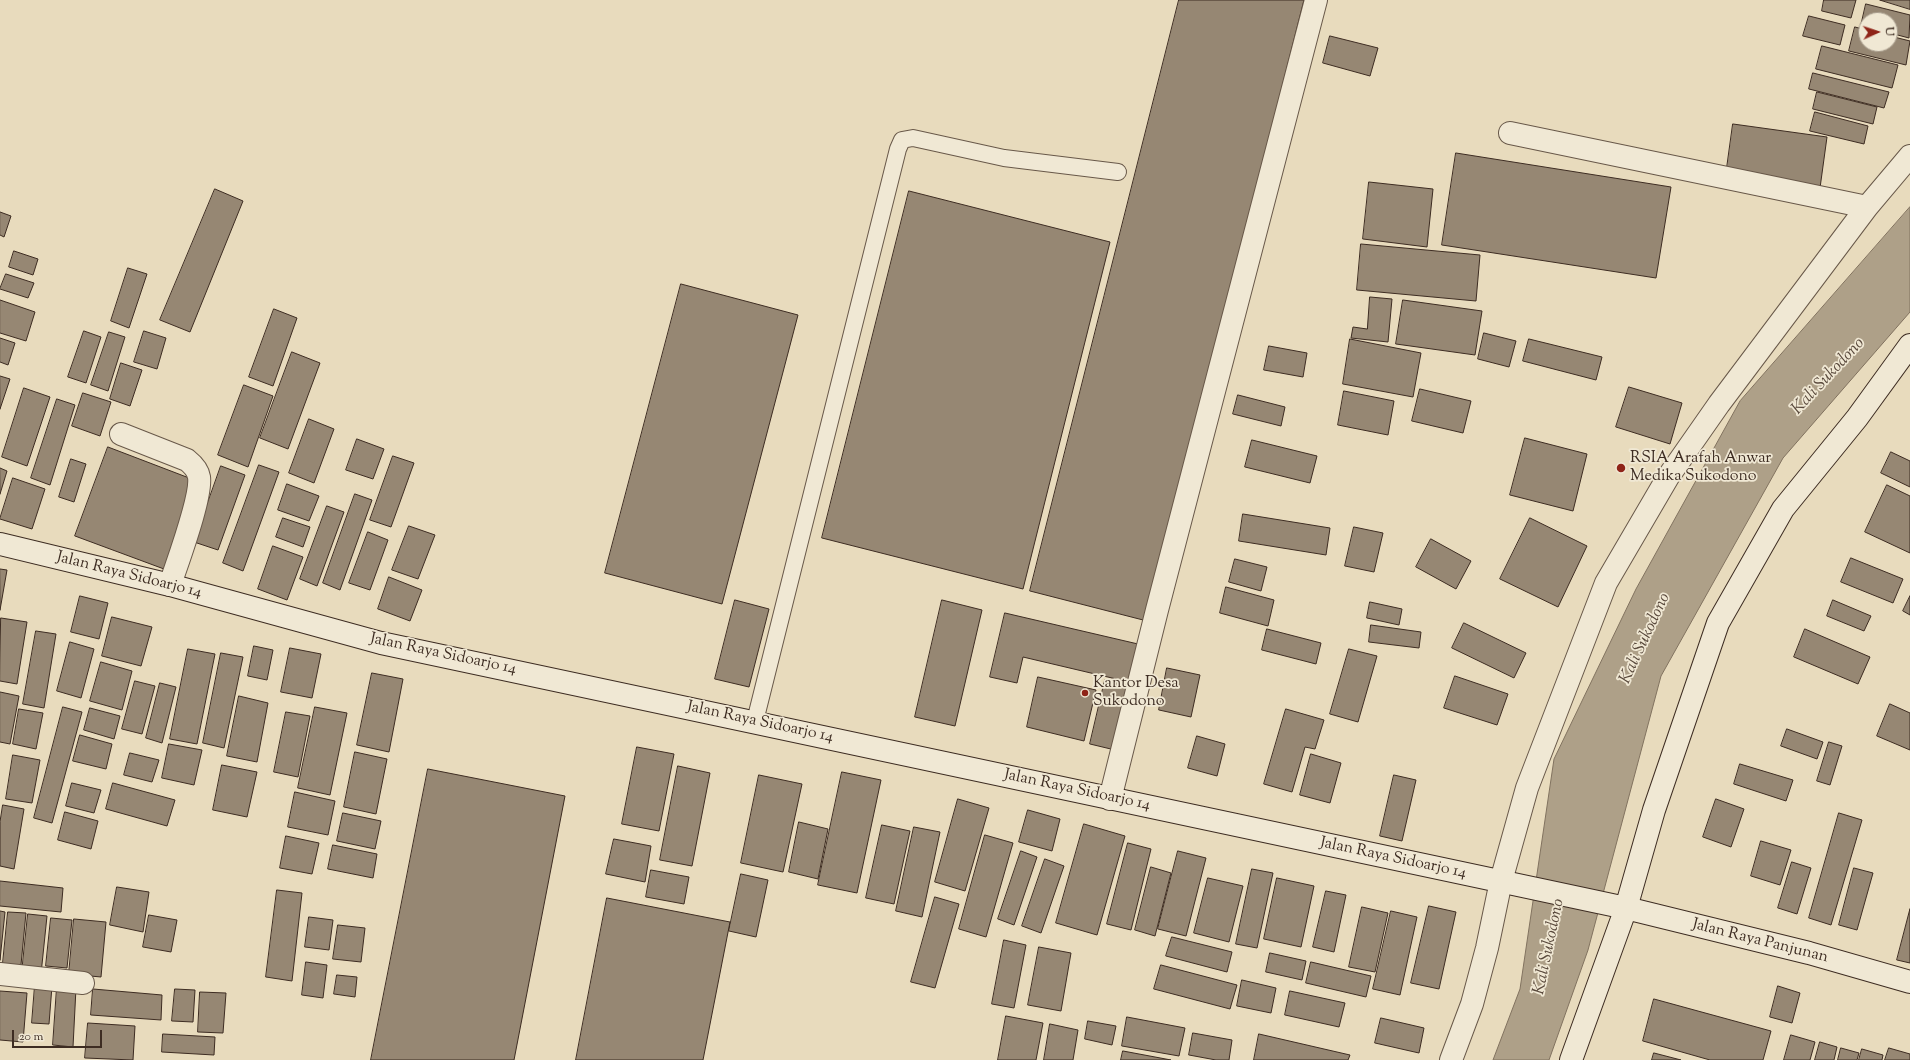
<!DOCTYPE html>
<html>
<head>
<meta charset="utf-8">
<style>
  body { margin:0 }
  #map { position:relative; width:1910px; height:1060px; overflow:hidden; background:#e8dbbd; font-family:"Sorts Mill Goudy",serif }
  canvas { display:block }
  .north { position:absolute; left:1858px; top:12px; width:40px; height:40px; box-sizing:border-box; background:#f0e8d4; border:1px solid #a89d8d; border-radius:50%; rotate:87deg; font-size:11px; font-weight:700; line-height:16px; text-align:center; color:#3d2c22 }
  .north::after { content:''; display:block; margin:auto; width:14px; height:18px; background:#8f2418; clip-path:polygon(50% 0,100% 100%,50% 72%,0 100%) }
  .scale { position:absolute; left:12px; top:1030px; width:90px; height:18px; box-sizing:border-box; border:2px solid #3d2c22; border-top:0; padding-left:5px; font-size:12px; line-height:14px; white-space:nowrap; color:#3d2c22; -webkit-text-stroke:3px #f0e8d4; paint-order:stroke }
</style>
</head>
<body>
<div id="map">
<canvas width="1910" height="1060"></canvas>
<div class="north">U</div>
<div class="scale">20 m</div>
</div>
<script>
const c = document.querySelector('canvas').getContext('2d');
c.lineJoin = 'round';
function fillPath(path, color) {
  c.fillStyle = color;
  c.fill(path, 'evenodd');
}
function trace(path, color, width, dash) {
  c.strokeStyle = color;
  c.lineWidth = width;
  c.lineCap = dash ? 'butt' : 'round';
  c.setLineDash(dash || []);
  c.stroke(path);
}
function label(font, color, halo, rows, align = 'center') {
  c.font = font + ' "Sorts Mill Goudy",serif';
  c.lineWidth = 3.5;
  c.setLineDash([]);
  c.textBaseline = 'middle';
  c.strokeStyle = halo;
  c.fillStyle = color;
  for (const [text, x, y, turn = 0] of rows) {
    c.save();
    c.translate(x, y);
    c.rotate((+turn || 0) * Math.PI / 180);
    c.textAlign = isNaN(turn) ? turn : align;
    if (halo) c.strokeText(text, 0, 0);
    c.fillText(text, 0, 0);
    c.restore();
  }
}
const water = new Path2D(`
  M1910,207V312L1783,458L1661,676L1588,950L1549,1060H1493L1520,989L1554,759L1636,589L1740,401Z`);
fillPath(water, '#aea088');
trace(water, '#81725f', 1);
const building = new Path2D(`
  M1179,0H1304L1147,621L1030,591Z
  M1824,0H1856L1851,18L1822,11Z
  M1880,0H1910V9Z
  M1866,4L1910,15L1909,38L1890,33V20H1866V27L1861,26Z
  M1809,16L1845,25L1840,45L1803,36Z
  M1855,27L1866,30V44H1890V36L1910,41L1906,65L1849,51Z
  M1330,36L1378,48L1370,76L1323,63Z
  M1822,46L1898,65L1892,88L1816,69Z
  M1813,73L1889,92L1884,108L1809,89Z
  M1817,92L1877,107L1873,124L1813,109Z
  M1815,112L1868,126L1864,144L1810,131Z
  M1733,124L1827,137L1820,188L1726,175Z
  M1456,153L1671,187L1656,278L1442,245Z
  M1369,182L1433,189L1427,247L1363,239Z
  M215,189L243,201L190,332L160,320Z
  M909,191L1110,242L1023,589L822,538Z
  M0,212L11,216L4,237L0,235Z
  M1361,244L1480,255L1476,301L1357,290Z
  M14,251L38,259L33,275L9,267Z
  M128,268L147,274L129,328L111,321Z
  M6,274L34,283L28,298L0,289Z
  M681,284L798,315L722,604L605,573Z
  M1370,297L1392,299L1388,342L1351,338L1353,327L1367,329Z
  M0,300L35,312L26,341L0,333Z
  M1403,300L1482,311L1475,355L1396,344Z
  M274,309L297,318L273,386L249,377Z
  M84,331L101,337L86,383L68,377Z
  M144,331L166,338L157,369L134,362Z
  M109,332L125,337L108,391L91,385Z
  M1484,333L1516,341L1509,367L1478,359Z
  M0,338L15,343L8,365L0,362Z
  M1350,339L1421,353L1413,397L1343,384Z
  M1529,339L1602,357L1596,380L1523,361Z
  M1269,346L1307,353L1303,377L1264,370Z
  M292,352L320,363L288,449L260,438Z
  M121,363L142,370L130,406L110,399Z
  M0,376L10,379L0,409Z
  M244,385L273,396L248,467L218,455Z
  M1629,387L1682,403L1670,444L1616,427Z
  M24,388L50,397L27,466L2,457Z
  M1420,389L1471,401L1463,433L1412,421Z
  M1344,391L1394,401L1388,435L1338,425Z
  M83,393L111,402L100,436L72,426Z
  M1238,395L1285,407L1281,426L1233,414Z
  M57,399L75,405L50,485L31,478Z
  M309,419L334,429L314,483L289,473Z
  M1525,438L1587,454L1573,511L1510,495Z
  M357,439L384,449L373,479L346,470Z
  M1252,440L1317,456L1310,483L1245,467Z
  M108,447L197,481L164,569L75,536Z
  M1891,452L1910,461V487L1881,473Z
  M393,456L414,463L391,527L370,520Z
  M71,459L86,464L74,502L59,497Z
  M259,465L279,472L243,571L223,563Z
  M221,466L245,475L218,550L194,542Z
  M0,468L7,471L0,494Z
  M13,478L45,489L32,529L0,519Z
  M287,484L319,496L309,521L278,510Z
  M1887,485L1910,496V553L1865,532Z
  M355,494L372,500L340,590L323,583Z
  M327,506L344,512L317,586L300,579Z
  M1243,514L1330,528L1326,555L1239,541Z
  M283,518L310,527L303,547L276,537Z
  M1530,518L1587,546L1558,607L1500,579Z
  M409,526L435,535L418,579L392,570Z
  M1354,527L1383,533L1374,572L1345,566Z
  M368,532L388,540L370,590L349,583Z
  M1431,539L1471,561L1456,589L1416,567Z
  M273,546L303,557L287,600L258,589Z
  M1851,558L1903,579L1893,603L1841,582Z
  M1235,559L1267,567L1261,591L1229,582Z
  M0,569L7,570L0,610Z
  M389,577L422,590L410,621L378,609Z
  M1226,587L1274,600L1268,626L1220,613Z
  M80,596L108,603L99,639L71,632Z
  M1910,596V615L1903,611Z
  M735,600L769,609L749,687L715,679Z
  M942,600L982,610L955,726L915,717Z
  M1833,600L1871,616L1864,631L1827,616Z
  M1370,602L1402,609L1399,625L1367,618Z
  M1005,613L1138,644L1129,682L1023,657L1017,683L990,677Z
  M112,617L152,627L141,666L102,656Z
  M1,618L27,622L17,684L0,681Z
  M1464,623L1526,653L1514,678L1452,648Z
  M1371,625L1421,632L1419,648L1369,642Z
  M1267,629L1321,643L1316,664L1262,650Z
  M1805,629L1870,657L1858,684L1794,657Z
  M36,631L56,634L44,708L23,704Z
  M70,642L94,649L81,698L57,691Z
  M254,646L273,650L267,680L248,676Z
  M290,648L321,654L312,698L281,692Z
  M188,649L215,654L197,744L170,739Z
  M1349,649L1377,656L1358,722L1330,714Z
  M221,653L243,657L224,748L203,743Z
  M101,662L132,671L122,710L90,701Z
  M1167,668L1200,675L1191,717L1159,710Z
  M372,673L403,679L389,752L357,745Z
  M1455,676L1508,694L1497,725L1444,708Z
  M1038,677L1096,690L1084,741L1027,727Z
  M1105,680L1130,686L1115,750L1090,744Z
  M135,681L155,686L142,734L122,729Z
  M160,683L176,687L162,743L146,738Z
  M0,692L19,696L10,744L0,742Z
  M239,696L268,703L257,762L227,756Z
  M1890,704L1910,713V750L1877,736Z
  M63,707L82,712L52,823L34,818Z
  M315,707L347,713L330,795L298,788Z
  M90,708L120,716L114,739L84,730Z
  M19,709L43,713L36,749L13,744Z
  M1286,709L1324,720L1315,749L1305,747L1292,792L1264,784Z
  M286,712L310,716L298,777L274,772Z
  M1787,729L1823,742L1817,759L1781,746Z
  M80,735L112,744L106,769L73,761Z
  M1197,736L1225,744L1217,776L1188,768Z
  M1829,742L1842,746L1830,785L1817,781Z
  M169,744L202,750L194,785L162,778Z
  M637,747L674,754L659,831L622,824Z
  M355,752L387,759L376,814L344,807Z
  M130,753L159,760L152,782L124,775Z
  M1311,754L1341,763L1330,803L1300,795Z
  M13,755L40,760L32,803L6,799Z
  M1740,764L1793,780L1786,801L1734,784Z
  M222,765L257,772L247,817L213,810Z
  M678,766L710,773L692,866L660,860Z
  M428,769L565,796L514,1060H371Z
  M842,772L881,780L857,893L818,885Z
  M759,775L802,784L783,872L741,863Z
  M1394,775L1416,780L1402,841L1380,836Z
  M72,783L101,790L94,813L66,806Z
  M113,783L175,800L167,826L106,809Z
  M295,792L335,801L328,835L288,827Z
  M958,799L989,808L965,891L935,882Z
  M1716,799L1744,809L1731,847L1703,837Z
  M3,805L24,809L14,869L0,866V822Z
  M1028,810L1060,819L1052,851L1019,842Z
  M65,812L98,821L91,849L58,840Z
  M343,813L381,821L375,849L337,841Z
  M1839,813L1862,820L1831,925L1809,918Z
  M799,822L828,829L818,879L789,872Z
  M1084,824L1125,836L1097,935L1056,923Z
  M882,825L910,831L894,904L866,898Z
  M914,827L940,832L922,917L896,911Z
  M985,835L1013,843L986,937L959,929Z
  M286,836L319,843L312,874L280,868Z
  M614,839L651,846L645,882L606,874Z
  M1761,841L1791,850L1780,885L1751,876Z
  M1128,843L1151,849L1131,930L1107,924Z
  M333,845L377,854L373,878L328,869Z
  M1021,851L1037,857L1014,925L998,919Z
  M1178,851L1206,858L1186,936L1158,929Z
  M1045,859L1064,866L1041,933L1022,926Z
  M1792,862L1811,868L1797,914L1778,908Z
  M1151,867L1171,873L1155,936L1135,930Z
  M1854,868L1873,873L1857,930L1839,925Z
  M1252,869L1273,873L1257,948L1236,944Z
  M651,870L689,877L684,904L646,897Z
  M741,874L768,880L756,937L729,931Z
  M1208,878L1243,886L1229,942L1194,933Z
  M1277,878L1314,886L1301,947L1264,939Z
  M0,881L63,888L61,912L0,906Z
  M117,887L149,892L143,932L110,925Z
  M277,890L302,893L292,981L266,977Z
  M1326,891L1346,895L1334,952L1313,947Z
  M935,897L959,904L935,988L911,982Z
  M607,898L730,922L703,1060H576Z
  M1429,906L1456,912L1439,989L1411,983Z
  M1362,907L1388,913L1375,972L1349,967Z
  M1910,909V963L1897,960Z
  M0,911L5,912L0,960Z
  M1391,911L1417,917L1400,995L1373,989Z
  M8,912L26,913L20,975L2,973Z
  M28,914L47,916L41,974L22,972Z
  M149,915L177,920L171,952L143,947Z
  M309,917L333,920L329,950L305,947Z
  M51,918L72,920L67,968L46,966Z
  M74,919L106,922L101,977L69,974Z
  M338,925L365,928L361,962L333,959Z
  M1172,937L1232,952L1227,972L1166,956Z
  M1004,940L1026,945L1014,1008L992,1004Z
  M1039,947L1071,953L1061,1011L1028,1005Z
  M1270,953L1306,961L1302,980L1266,972Z
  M306,962L327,965L323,998L302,995Z
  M1311,962L1371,976L1366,997L1306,983Z
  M1161,965L1237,985L1230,1009L1154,989Z
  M337,975L357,977L355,997L334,994Z
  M1242,980L1276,988L1271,1013L1237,1006Z
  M35,985L52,986L49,1024L32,1023Z
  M1778,986L1800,993L1792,1023L1770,1017Z
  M57,987L76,988L73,1047L53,1045Z
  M93,989L162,995L161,1020L91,1015Z
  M175,989L195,990L193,1022L172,1021Z
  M0,991L27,993L23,1042L0,1040Z
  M1290,991L1345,1003L1339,1027L1285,1015Z
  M200,992L226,993L223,1033L198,1032Z
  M1654,999L1771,1031L1763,1060H1710L1643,1041Z
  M1006,1016L1043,1023L1036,1060H998Z
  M1127,1017L1185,1028L1179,1056L1122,1046Z
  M1381,1018L1424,1028L1419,1053L1375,1043Z
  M1088,1021L1116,1026L1112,1045L1085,1039Z
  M88,1023L135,1026L133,1060L85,1058Z
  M1050,1024L1078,1030L1073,1060H1044Z
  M1193,1033L1232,1040L1229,1060H1216L1189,1055Z
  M163,1034L215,1037L214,1055L162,1052Z
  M1259,1034L1350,1055L1348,1060H1254Z
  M1791,1035L1815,1042L1810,1060H1784Z
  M1820,1042L1837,1047L1834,1060H1815Z
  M1841,1048L1859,1053L1857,1060H1838Z
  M1889,1048L1910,1054V1060H1885Z
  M1862,1049L1883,1055L1882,1060H1859Z
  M1123,1051L1171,1060H1121Z
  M1654,1053L1681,1060H1652Z`);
fillPath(building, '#968773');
trace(building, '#3d2c22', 1);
const service = new Path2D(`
  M755,721L898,149L902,140L913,138L1004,158L1118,172`);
const minor = new Path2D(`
  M1510,133L1867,207
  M121,434L187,460C192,464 198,470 199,477C202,497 177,563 170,585
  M1110,799L1157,610L1316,0
  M0,974L83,983
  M1451,1060L1472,1004L1487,948L1501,881L1527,788L1606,583L1668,477L1719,404L1867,207L1910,156`);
const secondary = new Path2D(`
  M0,544L170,585L381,643L1626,908L1809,953L1910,982
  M1571,1060L1626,908L1654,810L1718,623L1783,509L1857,418L1910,345`);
trace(service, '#685849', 18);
trace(minor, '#685849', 24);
trace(secondary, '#3d2c22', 24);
trace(service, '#f0e8d4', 16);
trace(minor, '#f0e8d4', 22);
trace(secondary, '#f0e8d4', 22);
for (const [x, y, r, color] of [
  [1621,468,5,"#8f2418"],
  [1085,693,4,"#8f2418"]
]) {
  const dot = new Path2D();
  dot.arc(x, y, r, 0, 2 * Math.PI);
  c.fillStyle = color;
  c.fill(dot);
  trace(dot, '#f0e8d4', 1.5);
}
label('16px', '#3d2c22', '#f0e8d4', [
  ["RSIA Arafah Anwar",1630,459],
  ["Medika Sukodono",1630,477],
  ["Kantor Desa",1093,684],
  ["Sukodono",1093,702]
], 'left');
label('16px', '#3d2c22', '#f0e8d4', [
  ["Jalan Raya Sidoarjo 14",129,576,14],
  ["Jalan Raya Sidoarjo 14",443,655,12],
  ["Jalan Raya Sidoarjo 14",760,723,12],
  ["Jalan Raya Sidoarjo 14",1077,791,12],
  ["Jalan Raya Sidoarjo 14",1393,859,12],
  ["Jalan Raya Panjunan",1760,942,14]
]);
label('italic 17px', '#59493c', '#f0e8d4', [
  ["Kali Sukodono",1829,377,-47],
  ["Kali Sukodono",1646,639,-65],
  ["Kali Sukodono",1550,947,-78]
]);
</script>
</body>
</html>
